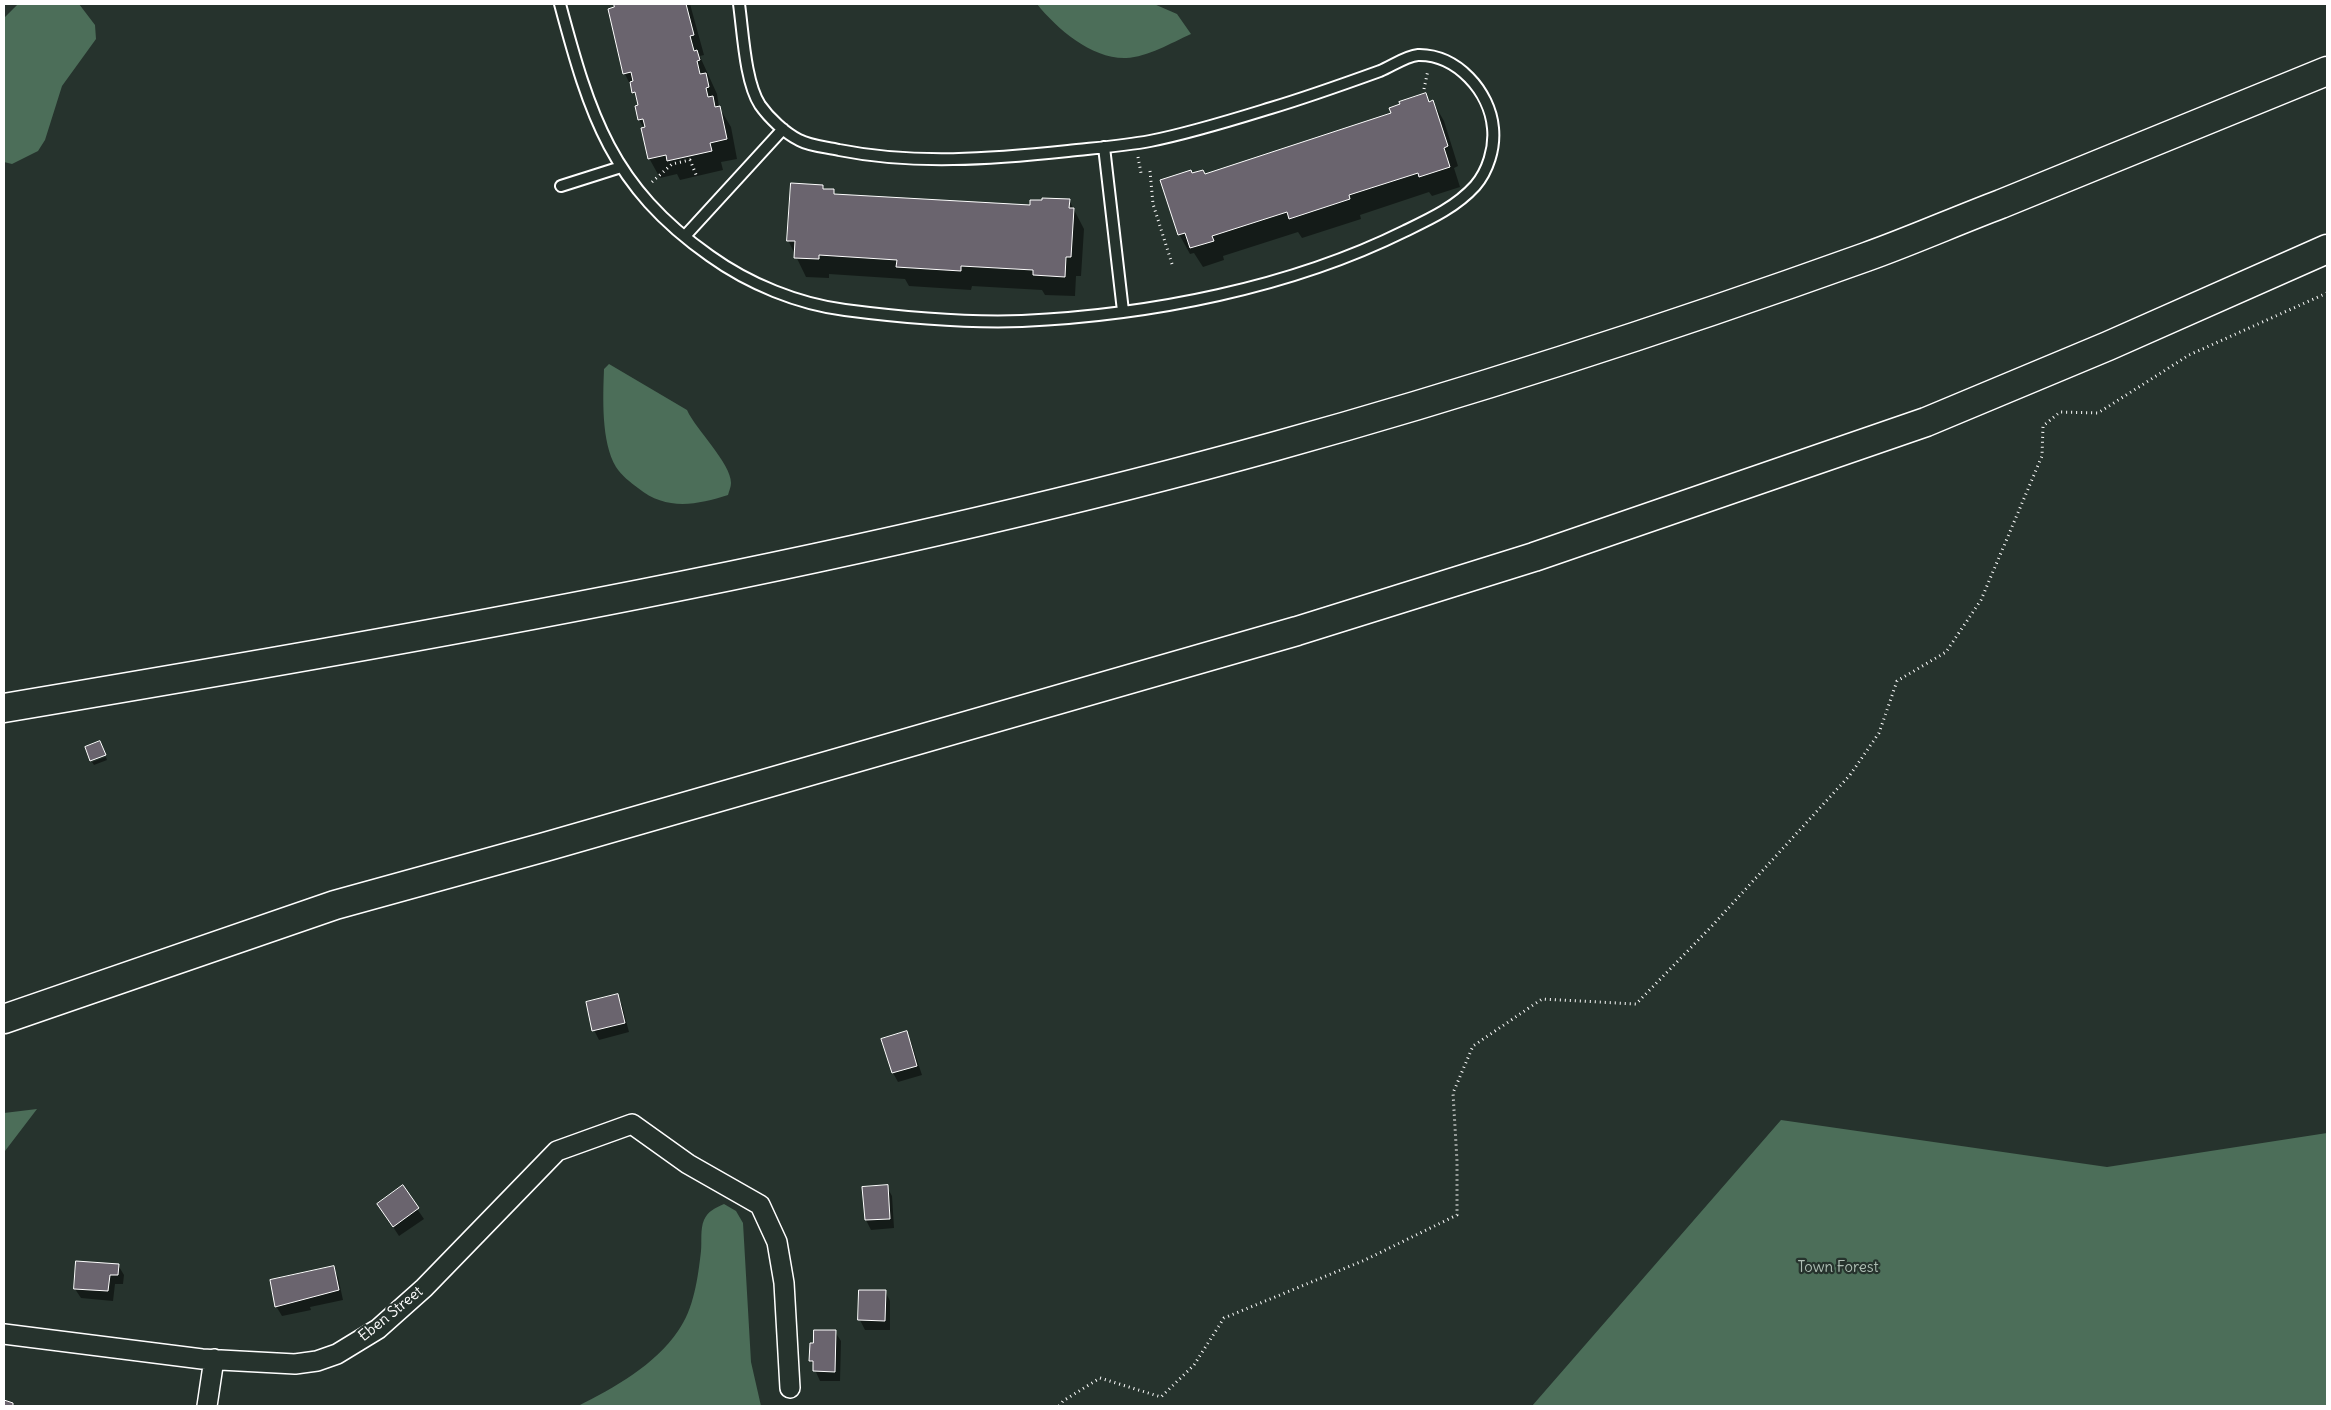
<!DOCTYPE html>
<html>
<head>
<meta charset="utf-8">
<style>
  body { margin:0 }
  #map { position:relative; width:2331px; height:1410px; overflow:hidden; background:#26332d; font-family:Delius,sans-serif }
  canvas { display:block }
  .frame { position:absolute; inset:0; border:5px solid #fff; pointer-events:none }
</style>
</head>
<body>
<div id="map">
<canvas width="2331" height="1410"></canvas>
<div class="frame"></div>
</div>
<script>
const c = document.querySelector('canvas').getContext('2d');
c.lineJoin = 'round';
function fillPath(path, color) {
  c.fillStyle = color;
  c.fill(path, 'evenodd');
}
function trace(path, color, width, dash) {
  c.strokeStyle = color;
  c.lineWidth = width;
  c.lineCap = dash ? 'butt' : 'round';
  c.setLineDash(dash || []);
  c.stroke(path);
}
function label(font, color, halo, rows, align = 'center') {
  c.font = font + ' Delius,sans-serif';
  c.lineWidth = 4.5;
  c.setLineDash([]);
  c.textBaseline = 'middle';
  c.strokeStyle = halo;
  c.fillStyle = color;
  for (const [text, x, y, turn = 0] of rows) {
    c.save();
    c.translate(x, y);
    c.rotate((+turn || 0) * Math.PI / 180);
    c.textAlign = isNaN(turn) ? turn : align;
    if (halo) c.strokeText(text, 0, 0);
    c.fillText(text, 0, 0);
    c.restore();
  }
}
fillPath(new Path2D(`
  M18,4H79L95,25L96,39L62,86L45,140L38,151L12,164L4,162V18Z
  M1037,4H1154L1177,14L1191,34C1171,43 1148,57 1126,58C1092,59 1057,29 1037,4Z
  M609,364L687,410C696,430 731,463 731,483C731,487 729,491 728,495C697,505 666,511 638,488C630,482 622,476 616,467C601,442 603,397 604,369Z
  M37,1109L5,1151L4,1152V1113Z
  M1781,1120L2107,1167L2327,1133V1406H1532Z
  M724,1204L736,1211L743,1223L751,1362L761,1406H578C614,1388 655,1365 678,1331C694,1309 698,1277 701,1251C702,1242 700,1229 704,1220C708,1211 715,1208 724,1204Z`), '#4c6e59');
fillPath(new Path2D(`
  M613,4H690L704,55L700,56L702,61L717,94L719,107L731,127L737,159L721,162L723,170L680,180L677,174L660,178L649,158L644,128L639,120V103L625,74Z
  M1425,95L1430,102H1433L1444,121L1458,166L1454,168L1460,187L1432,196L1429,192L1360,215L1361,219L1302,238L1298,232L1223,256L1224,260L1203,267L1194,253L1190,254L1179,234L1192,175L1205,176L1392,114Z
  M822,186L824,190L833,191L836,196L1031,207L1069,200L1084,229L1081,276H1076L1075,296L1045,295L1042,290L972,286L971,290L909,286L905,279L829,274V278L806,277L788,240Z
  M106,757L107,760L94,765L92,762Z
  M617,995L622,1005L629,1032L599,1040L594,1030Z
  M906,1033L911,1042L922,1075L898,1082L893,1073L883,1040Z
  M402,1187L424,1219L399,1236L378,1204Z
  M887,1187L892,1196L894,1228L871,1230L866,1220L864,1188Z
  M118,1265L124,1275L123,1284H115L113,1301L81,1298L75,1289Z
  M333,1268L338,1277L343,1300L310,1307L311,1310L282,1316L276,1306Z
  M885,1291L890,1301V1330H865L860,1320Z
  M835,1332L841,1341L840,1381H820L811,1361Z`), '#0007');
const building = new Path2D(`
  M614,4H686L694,35L690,36L694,51L697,50L700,60L697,61L700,74L706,73L709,87L706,88L708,97L713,96L715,107L720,106L727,139L710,143L712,151L667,161L666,155L648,159L641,128L645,127L643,119L638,120L635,106L638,105L635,92L632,93L630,82L633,81L631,72L623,74L608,9L614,7Z
  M1426,93L1429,102L1433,100L1448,146L1444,148L1450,167L1419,177L1418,173L1349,195L1350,199L1289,219L1287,212L1212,236L1214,241L1190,248L1185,233L1178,235L1160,180L1191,170L1192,173L1203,170L1205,174L1391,113L1389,108L1400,104L1399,102Z
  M791,183L823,185V189H834V194L1030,205V200H1042V198L1070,199L1069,208H1074L1071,257H1066L1065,277L1033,275V270L961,266V271L896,267L897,260L819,255V259L794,258L795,241H787Z
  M100,741L106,755L90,761L85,747Z
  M618,994L625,1023L592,1031L586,1002Z
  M907,1031L917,1066L892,1073L881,1039Z
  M403,1185L419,1208L393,1227L377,1204Z
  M888,1185L890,1219L865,1220L862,1187Z
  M76,1261L119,1264L118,1275H110L108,1291L74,1289Z
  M334,1266L339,1290L275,1307L270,1280Z
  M859,1290H886L885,1321L858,1320Z
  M814,1330H836L835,1372L813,1371V1361H809L810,1343H813Z
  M4,1400L13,1403V1406H4Z`);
fillPath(building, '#6a646e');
trace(building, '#fff', 1);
const lane = new Path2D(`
  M560,4C590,116 611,186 710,256C749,284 798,304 845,310C899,317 967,323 1022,321C1150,315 1290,288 1405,231C1430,219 1456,207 1475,186C1488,171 1495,148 1493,128C1490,92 1457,54 1418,55C1406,56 1392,66 1380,71C1344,84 1308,97 1271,108C1232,120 1191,133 1150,141C1123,146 1095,148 1068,151C992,159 914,165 839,150C826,147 810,146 799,140C785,133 769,118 760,105C745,82 743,32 739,4
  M1104,147L1123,311
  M561,186L621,167
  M685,236L783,129`);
const street = new Path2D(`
  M4,1334L202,1359L295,1364L317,1361L337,1354L378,1329L424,1288L557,1151L632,1124L688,1164L760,1205L777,1242L784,1283L790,1388
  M207,1406L214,1359`);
const highway = new Path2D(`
  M4,708C431,636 858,562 1276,446C1475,391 1671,327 1866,257C1911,241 1956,221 2001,204C2110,160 2219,116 2327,71
  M4,1019L335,905L545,847L1297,631L1534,557L1926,422L2108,346L2327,249`);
trace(lane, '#fff', 14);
trace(street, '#fff', 22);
trace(highway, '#fff', 31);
trace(new Path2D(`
  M1424,89L1428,70
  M1138,157L1141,173
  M1150,171L1153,204L1172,264
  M652,182L672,164L690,160L697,177
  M1059,1406L1063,1401L1100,1378L1161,1397L1194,1365L1224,1318L1365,1260L1457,1215V1161L1453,1093L1473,1046L1542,999L1636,1004L1711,927L1850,775L1879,733L1897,681L1946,652L1981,600L2042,456L2043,426L2060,412L2098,413L2189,355L2327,293`), '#fff', 3, [1, 4]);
trace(lane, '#26332d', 10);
trace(street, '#26332d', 19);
trace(highway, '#26332d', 28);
label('15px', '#aebeb4', '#26332d', [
  ["Town Forest",1838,1268]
]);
label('15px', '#fff', '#26332d', [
  ["Eben Street",391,1314,-39]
]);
</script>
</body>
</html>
